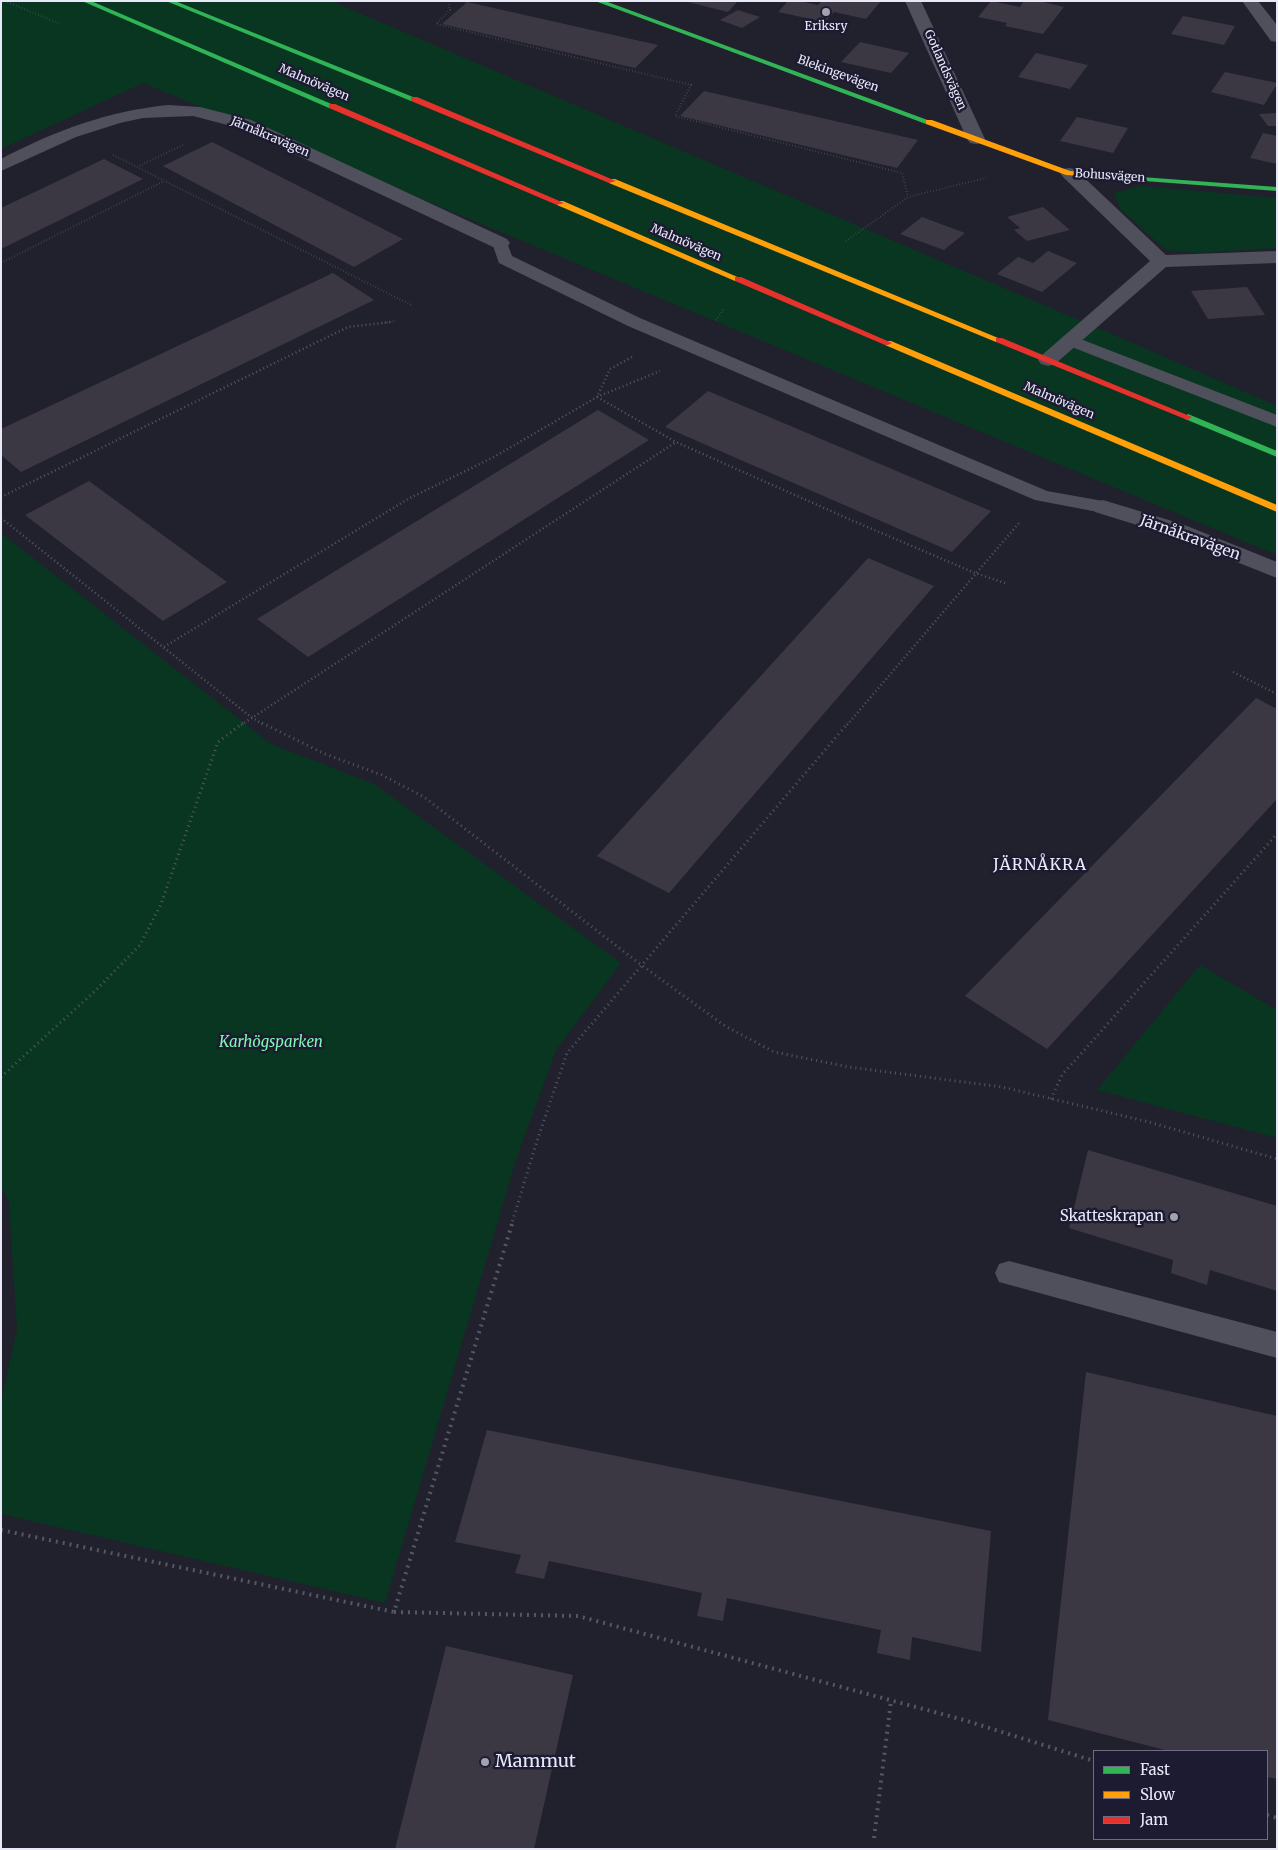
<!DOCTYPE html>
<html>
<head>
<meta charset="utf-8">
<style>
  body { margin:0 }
  #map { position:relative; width:1278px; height:1850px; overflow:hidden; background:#21202d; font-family:Merriweather,serif }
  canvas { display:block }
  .frame { position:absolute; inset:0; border:2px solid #e8e8f8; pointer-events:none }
  .legend { position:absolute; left:1093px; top:1750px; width:175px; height:90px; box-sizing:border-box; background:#1d1b32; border:1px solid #6e6d81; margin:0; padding:6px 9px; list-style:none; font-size:15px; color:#e8e8f8 }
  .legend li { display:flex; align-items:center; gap:10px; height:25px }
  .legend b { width:25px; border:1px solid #6e6d81 }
</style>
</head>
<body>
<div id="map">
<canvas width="1278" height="1850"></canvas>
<div class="frame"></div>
<ul class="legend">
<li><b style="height:6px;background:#30b455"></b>Fast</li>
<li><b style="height:6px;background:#ff9f0a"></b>Slow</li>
<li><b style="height:6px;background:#e5322d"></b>Jam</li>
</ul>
</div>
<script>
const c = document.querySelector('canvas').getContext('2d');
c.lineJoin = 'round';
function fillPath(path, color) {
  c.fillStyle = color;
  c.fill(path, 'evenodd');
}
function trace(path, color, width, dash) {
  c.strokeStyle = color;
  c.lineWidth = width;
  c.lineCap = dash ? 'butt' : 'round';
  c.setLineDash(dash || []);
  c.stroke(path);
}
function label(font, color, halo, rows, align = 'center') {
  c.font = font + ' Merriweather,serif';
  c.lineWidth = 5;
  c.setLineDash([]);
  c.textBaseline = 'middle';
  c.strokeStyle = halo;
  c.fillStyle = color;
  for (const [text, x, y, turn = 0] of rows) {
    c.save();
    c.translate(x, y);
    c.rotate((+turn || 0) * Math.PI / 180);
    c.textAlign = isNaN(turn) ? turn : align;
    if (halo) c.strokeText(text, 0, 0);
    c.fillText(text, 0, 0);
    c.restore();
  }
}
fillPath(new Path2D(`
  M1,1H331L1121,338L1277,406V555L143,83L1,149Z
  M1141,186L1277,198V248L1194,253L1166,250L1120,209L1114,193Z
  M1,533L271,744L374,784L621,963L556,1050L516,1160L385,1603L1,1514V1403L17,1329L9,1202L1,1187Z
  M1200,965L1277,1010V1138L1097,1090Z`), '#093621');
fillPath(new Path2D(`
  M684,1H738L728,12Z
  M788,1H799L818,5L822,1H881L866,19L834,12L825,22L778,12Z
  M991,1L1020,7L1024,1H1039L1064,7L1043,34L1005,26L1007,23L978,17Z
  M467,2L658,45L635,68L442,24Z
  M738,10L760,17L742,28L720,20Z
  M1183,16L1235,26L1224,45L1171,34Z
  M860,42L909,53L891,73L841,62Z
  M1036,53L1088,65L1070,89L1018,77Z
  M1225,72L1277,83V84L1264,105L1211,92Z
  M704,91L918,140L897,168L680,116Z
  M1277,113V126H1268L1259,114Z
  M1077,117L1128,128L1113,153L1060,141Z
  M1263,133L1277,136V164L1250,158Z
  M212,142L403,239L354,267L163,166Z
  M104,159L143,179L1,249V208Z
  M1043,207L1070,230L1027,241L1014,230L1020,228L1007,217Z
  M922,217L965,233L944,250L900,234Z
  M1048,251L1077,263L1042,292L997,274L1018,257L1033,263Z
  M333,273L374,300L21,472L1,455V429Z
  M1247,287L1265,315L1208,319L1191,291Z
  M708,391L991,511L952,552L665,427Z
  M598,410L649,440L308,657L257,619Z
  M89,481L227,582L163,621L25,515Z
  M868,558L934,586L669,893L597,856Z
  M1256,698L1277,709V799L1047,1049L965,996Z
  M1088,1150L1277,1206V1291L1210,1270L1207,1285L1171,1273L1173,1260L1069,1228Z
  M1086,1372L1277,1416V1779L1267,1777V1751H1169L1048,1720Z
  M487,1430L991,1531L981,1652L912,1637L910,1660L877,1653L881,1630L727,1598L723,1621L697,1616L702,1593L549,1561L544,1579L515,1573L521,1555L455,1542Z
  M446,1646L573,1675L534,1849H395Z`), '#3c3843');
trace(new Path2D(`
  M5,1L58,23
  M448,1L450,10L436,24L691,85L675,116L902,173L908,197
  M183,145L137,167L413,306
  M113,155L137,167
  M846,241L908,197L986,178
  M1,263L164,181
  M716,320L724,309
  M381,323L396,321`), '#575762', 2, [0.5, 2.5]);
trace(new Path2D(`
  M632,357L610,369L597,397L676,442L851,520L975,573L1008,584
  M1,497L348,327L391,322
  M1,518L251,717L264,725
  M164,647L408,499L494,457L597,397L660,371
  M1233,672L1277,694
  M241,725L676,442
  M847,725L1019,523`), '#575762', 2.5, [1, 3]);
trace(new Path2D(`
  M262,723L325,754L382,775L424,797L640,964L725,1026L774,1052L849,1067L1002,1087L1149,1122L1277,1159
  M1,1077L96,990L140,945L161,904L218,742L243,723
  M1051,1099L1062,1075L1277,834
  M511,1226L536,1144L567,1053L848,723`), '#575762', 3, [1, 4]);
trace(new Path2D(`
  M1,1530L394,1612L512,1224
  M394,1612L578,1616L964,1720L1094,1761
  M1267,1815L1277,1818
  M874,1838L891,1701`), '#575762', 4, [2, 5]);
fillPath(new Path2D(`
  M500,238L506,240L512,256L640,318L1047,491L1103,501L1110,503L1113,507L1110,511L1103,513L1035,500L628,326L499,263L492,243L494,240Z
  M1070,335L1277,415V427L1064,344L1061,340L1064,336Z
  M1009,1261L1277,1332V1358L999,1282L995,1273L999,1264Z`), '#50505c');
fillPath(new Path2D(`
  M905,1H921L985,139L982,143L976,144L970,143L967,139Z
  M1242,1H1258L1277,25V42L1271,41Z
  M168,105L200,107L251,120L507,239L510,243L507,247L500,249L493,247L239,128L193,116L143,118L120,123L76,137L1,171V159C54,131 108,111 168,105Z
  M1069,168L1075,169L1166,255L1277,251V263L1166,267L1055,364L1048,366L1041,364L1038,360L1041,356L1150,261L1063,177L1060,173L1063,169Z
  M1103,500L1182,524L1277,562V578L1166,534L1095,512L1092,507L1095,502Z`), '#50505c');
fillPath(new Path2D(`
  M82,1H91L336,106L329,108Z
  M166,1H175L418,99L411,101Z
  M595,1H605L933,122L926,124Z
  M1128,176L1277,187V191L1131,180H1128Z
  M1188,414L1277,451V457L1185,419L1184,417Z`), '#30b455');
fillPath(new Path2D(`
  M926,120H932L1070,171L1131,176L1135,178L1131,180L1066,175L926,124Z
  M609,179H615L1003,340L999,342H996L609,183Z
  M557,201H563L742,279L735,281L557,205Z
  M885,341H891L1277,505V512L885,345Z`), '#ff9f0a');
fillPath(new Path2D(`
  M411,97H417L616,181L609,183L411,101Z
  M329,104H335L564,203L557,205L329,108Z
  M735,277H741L892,343L888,345H885L735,281Z
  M996,338H1002L1192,417L1188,420L1185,419L996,342Z`), '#e5322d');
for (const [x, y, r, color] of [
  [826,12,5,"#a2a2b1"],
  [1174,1217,5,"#a2a2b1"],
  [485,1762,5,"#a2a2b1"]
]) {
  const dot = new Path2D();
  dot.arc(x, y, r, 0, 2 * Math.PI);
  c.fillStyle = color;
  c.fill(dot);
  trace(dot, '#1d1b32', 2);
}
label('12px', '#e8e8f8', '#1d1b32', [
  ["Eriksry",826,27]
]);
label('12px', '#e8e8f8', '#1d1b32', [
  ["Gotlandsvägen",945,70,66],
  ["Blekingevägen",838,74,20],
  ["Malmövägen",314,83,23],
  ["Järnåkravägen",270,137,23],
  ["Bohusvägen",1110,176,4],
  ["Malmövägen",686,243,23],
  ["Malmövägen",1059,401,23]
]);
label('15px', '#e8e8f8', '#1d1b32', [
  ["Järnåkravägen",1190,538,20]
]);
label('italic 15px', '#7ef9af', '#1d1b32', [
  ["Karhögsparken",271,1043]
]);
label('15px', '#e8e8f8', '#1d1b32', [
  ["Skatteskrapan",1164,1217]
], 'right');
c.letterSpacing = '1px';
label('16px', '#e8e8f8', '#1d1b32', [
  ["JÄRNÅKRA",1040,865]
]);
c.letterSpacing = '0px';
label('18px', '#e8e8f8', '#1d1b32', [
  ["Mammut",495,1762]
], 'left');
</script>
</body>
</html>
